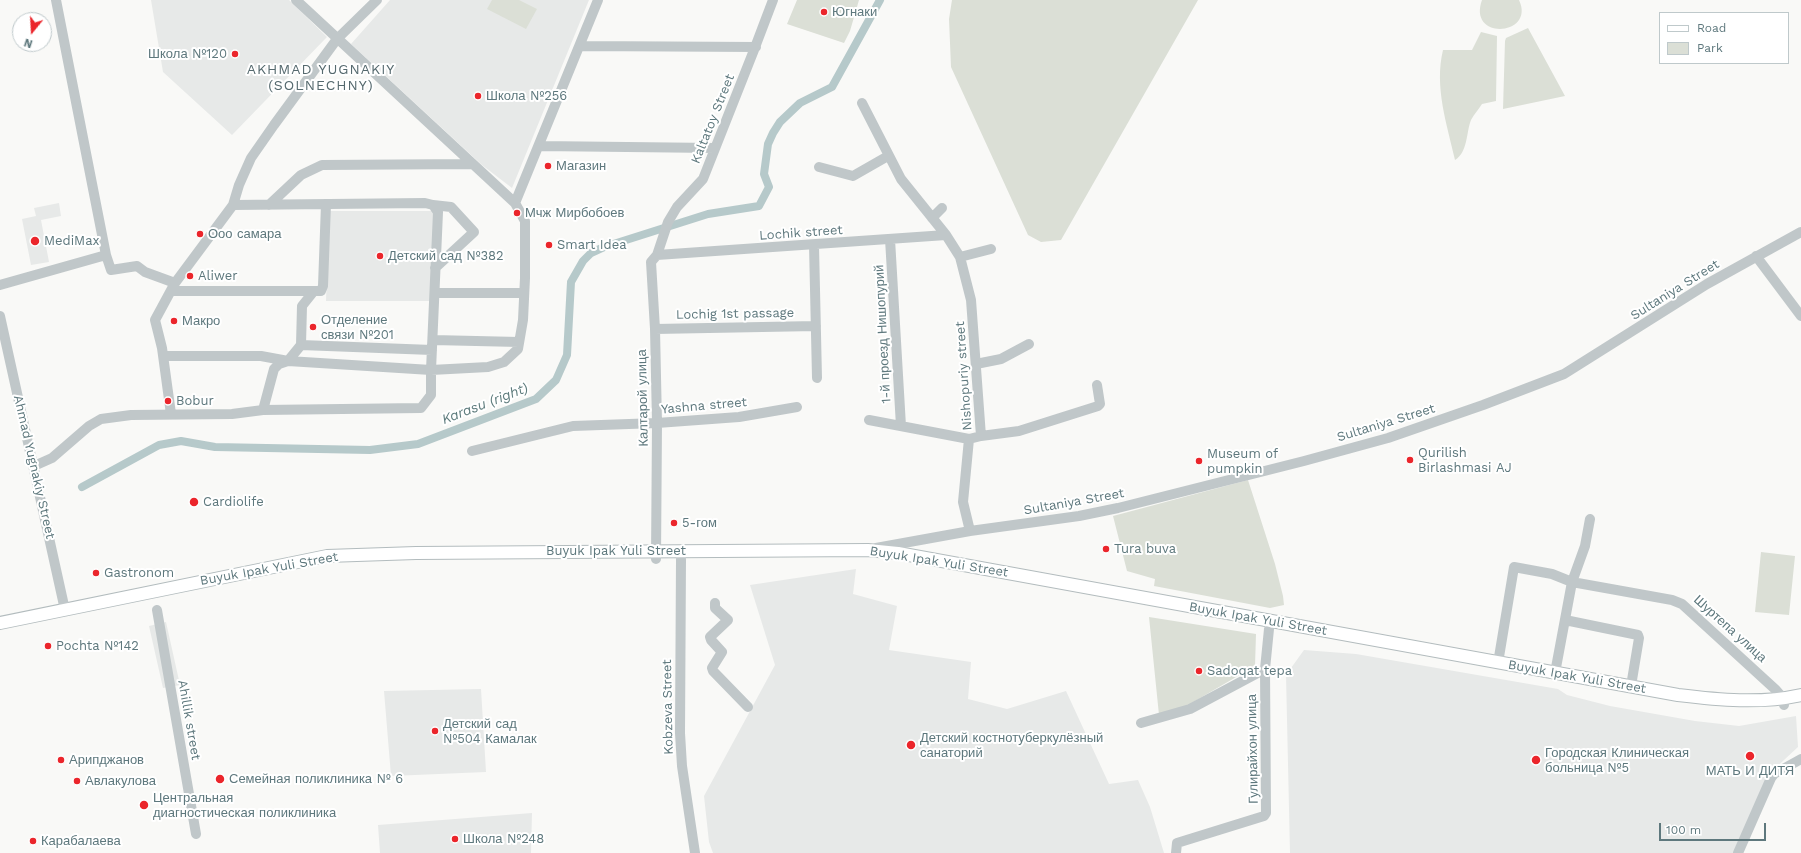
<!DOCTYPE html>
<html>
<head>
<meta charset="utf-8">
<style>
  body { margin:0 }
  #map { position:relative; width:1801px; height:853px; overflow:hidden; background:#f9f9f7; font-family:"Work Sans",sans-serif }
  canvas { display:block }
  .legend { position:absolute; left:1659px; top:12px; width:130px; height:52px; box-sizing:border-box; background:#fff; border:1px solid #bfc9cb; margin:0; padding:5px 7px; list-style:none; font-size:12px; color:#5e787d }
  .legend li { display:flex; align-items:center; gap:8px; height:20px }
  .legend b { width:20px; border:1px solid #bfc9cb }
  .north { position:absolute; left:12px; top:12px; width:40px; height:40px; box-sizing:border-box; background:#fff; border:1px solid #bfc9cb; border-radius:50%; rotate:198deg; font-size:11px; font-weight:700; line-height:16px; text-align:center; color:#5e787d }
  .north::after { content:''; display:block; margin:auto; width:14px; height:18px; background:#eb252b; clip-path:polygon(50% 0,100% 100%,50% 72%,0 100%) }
  .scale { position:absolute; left:1659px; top:823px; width:107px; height:18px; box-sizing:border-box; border:2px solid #5e787d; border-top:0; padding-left:5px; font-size:12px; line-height:14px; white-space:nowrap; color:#5e787d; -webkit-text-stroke:3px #fff; paint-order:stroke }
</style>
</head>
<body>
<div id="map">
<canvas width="1801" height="853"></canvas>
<ul class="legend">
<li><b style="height:5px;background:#fff"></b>Road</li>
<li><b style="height:11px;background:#dbdfd6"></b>Park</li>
</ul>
<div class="north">N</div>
<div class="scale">100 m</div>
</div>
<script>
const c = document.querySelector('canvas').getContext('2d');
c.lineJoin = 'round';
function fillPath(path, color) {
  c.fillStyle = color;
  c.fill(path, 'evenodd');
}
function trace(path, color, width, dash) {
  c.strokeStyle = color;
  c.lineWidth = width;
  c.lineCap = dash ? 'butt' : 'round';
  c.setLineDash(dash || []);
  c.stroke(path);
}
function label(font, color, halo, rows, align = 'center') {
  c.font = font + ' "Work Sans",sans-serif';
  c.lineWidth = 4;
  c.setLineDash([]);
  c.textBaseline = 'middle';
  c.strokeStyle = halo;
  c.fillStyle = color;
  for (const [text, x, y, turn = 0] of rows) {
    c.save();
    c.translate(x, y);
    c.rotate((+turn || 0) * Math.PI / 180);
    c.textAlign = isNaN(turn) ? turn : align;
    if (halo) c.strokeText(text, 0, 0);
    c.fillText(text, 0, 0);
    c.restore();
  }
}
fillPath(new Path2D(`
  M151,0H289L327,37L232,135L163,72Z
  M390,0H589L512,188L482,165L351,44Z
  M59,203L61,216L41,220L49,262L31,265L22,219L36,216L34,208Z
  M329,211H434L432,301H326Z
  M856,569L853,594L897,606L889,650L971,662L968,699L1007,709L1066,691L1109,784L1138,780L1150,807L1164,853H713L709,842L704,796L775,665L750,585Z
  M166,622L180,685L163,688L149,626Z
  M1304,650L1356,654L1558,689L1567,695L1610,706L1695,721L1739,726L1796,716L1798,747L1770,773L1738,853H1290L1286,675Z
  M481,689L486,772L391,776L384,691Z
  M532,813L531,853H380L378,825Z`), '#e7e9e8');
fillPath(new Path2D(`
  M492,0H519L537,9L526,29L487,9Z
  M797,0H859L850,31L844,43L787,24Z
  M952,0H1198L1061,240L1041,242L1028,235L951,67L949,19Z
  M1482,0H1519C1536,36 1467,41 1482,0Z
  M1528,28L1565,96L1503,109L1505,41L1506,38Z
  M1481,32L1497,36L1496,101L1482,104C1479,109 1474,114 1471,120C1466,133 1468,152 1455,160C1447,124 1434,87 1443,50H1472Z
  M1248,480L1275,564L1283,596L1284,605L1270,608L1154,586L1155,579L1127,571L1113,516Z
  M1761,552L1795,556L1789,615L1755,612Z
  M1149,617L1256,634L1255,666L1183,708L1159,715Z`), '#dbdfd6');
trace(new Path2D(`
  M82,487L159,445L181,441L215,447L370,450L418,444L536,399L556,380L567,355L571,282L583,261L591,253L604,247L708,214L759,206L769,187L764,174L768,144L773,133L780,122L800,103L832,87L880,0`), '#b6c9ca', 8);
const major = new Path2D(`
  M0,623L327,556L416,553L868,550L898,553L1678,695C1719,700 1760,704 1801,695`);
trace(major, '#b3bcbe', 14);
trace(new Path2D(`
  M56,0L106,255L111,270L137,266L145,272L175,283
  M580,46L756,47
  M862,103L901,179L946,235L960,257L971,300L981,436L969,439L963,502L970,531
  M539,146L715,148
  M819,167L853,176L888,156
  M515,203L598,0
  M269,205L301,175L322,165L472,164
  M433,205L451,207L474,232L435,268
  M932,218L942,208
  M890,239L901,426
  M814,245L817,378
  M657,255L946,235
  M1756,256L1801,316
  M960,257L991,249
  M0,285L106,255
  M171,291H321L323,286L326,204
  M435,293H524
  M0,316L65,610
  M655,329L816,326
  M433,340L519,342
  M301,345L302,306L314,291
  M163,356H261L288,361L301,345L432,350
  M976,364L1001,359L1029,344
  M263,410L274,369L279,364L288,361L431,370L488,367L504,362L518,349L523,320L525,278V221L515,203L296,0
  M171,414L162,348L155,320L175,283L233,205L239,185L251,158L274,125L337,39L377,0
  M869,420L969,439
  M981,436L1019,431L1098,406L1100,404L1097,385
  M472,451L573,426L657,423L739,417L797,407
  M34,466L52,458L89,426L101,419L131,415L232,414L263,410L421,408L431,395V370L438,212L433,205L425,203L233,205
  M876,548L970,531L1079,516L1118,508L1304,461L1388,438L1483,405L1564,374L1707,284L1801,232
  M656,559L657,423L655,329L651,262L657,255L668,222L677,207L703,179L754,50L773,0
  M681,559L680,733L682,766L695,853
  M715,603V608L728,620L710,637L711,640L722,652L712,668L713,671L748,707
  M157,610L196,834
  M1565,620L1638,635L1639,638L1631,686
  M1498,663L1514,567L1552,574L1572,582L1672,600L1682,604L1776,690L1783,698L1784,705
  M1265,669L1269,629
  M1555,673L1572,582L1585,546L1590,519
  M1141,723L1190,709L1265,669L1266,813L1264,816L1177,843L1176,853
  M1738,853L1771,778L1774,774L1801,759`), '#c0c7c9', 10);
trace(major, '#fff', 12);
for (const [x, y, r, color] of [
  [824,12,4,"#eb252b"],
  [235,54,4,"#eb252b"],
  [478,96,4,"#eb252b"],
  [548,166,4,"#eb252b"],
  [517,213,4,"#eb252b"],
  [200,234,4,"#eb252b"],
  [35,241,5,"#eb252b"],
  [549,245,4,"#eb252b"],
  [380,256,4,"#eb252b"],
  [190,276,4,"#eb252b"],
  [174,321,4,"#eb252b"],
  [313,327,4,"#eb252b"],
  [168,401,4,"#eb252b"],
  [1410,460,4,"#eb252b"],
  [1199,461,4,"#eb252b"],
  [194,502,5,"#eb252b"],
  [674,523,4,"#eb252b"],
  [1106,549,4,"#eb252b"],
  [96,573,4,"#eb252b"],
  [48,646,4,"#eb252b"],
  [1199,671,4,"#eb252b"],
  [435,731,4,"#eb252b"],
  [911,745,5,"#eb252b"],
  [1750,756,5,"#eb252b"],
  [61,760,4,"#eb252b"],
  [1536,760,5,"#eb252b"],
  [220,779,5,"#eb252b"],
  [77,781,4,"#eb252b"],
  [144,805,5,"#eb252b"],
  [455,839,4,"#eb252b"],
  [33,841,4,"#eb252b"]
]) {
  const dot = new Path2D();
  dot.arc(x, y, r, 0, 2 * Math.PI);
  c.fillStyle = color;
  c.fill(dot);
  trace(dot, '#fff', 1.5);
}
label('13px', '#5e787d', '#fff', [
  ["Югнаки",832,12],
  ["Школа №120",227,54,"right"],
  ["Школа №256",486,96],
  ["Магазин",556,166],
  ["Мчж Мирбобоев",525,213],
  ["Ооо самара",208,234],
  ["MediMax",44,241],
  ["Smart Idea",557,245],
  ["Детский сад №382",388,256],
  ["Aliwer",198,276],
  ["Отделение",321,320],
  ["связи №201",321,335],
  ["Макро",182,321],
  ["Bobur",176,401],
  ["Qurilish",1418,453],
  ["Birlashmasi AJ",1418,468],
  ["Museum of",1207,454],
  ["pumpkin",1207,469],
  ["Cardiolife",203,502],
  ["5-гом",682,523],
  ["Tura buva",1114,549],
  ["Gastronom",104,573],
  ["Pochta №142",56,646],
  ["Sadoqat tepa",1207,671],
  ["Детский сад",443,724],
  ["№504 Камалак",443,739],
  ["Детский костнотуберкулёзный",920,738],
  ["санаторий",920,753],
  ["Городская Клиническая",1545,753],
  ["больница №5",1545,768],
  ["Арипджанов",69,760],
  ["МАТЬ И ДИТЯ",1750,771,"center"],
  ["Семейная поликлиника № 6",229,779],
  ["Авлакулова",85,781],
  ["Центральная",153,798],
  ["диагностическая поликлиника",153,813],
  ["Школа №248",463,839],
  ["Карабалаева",41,841]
], 'left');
label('13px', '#5e787d', '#fff', [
  ["Kaltatoy Street",713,119,-68],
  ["Lochik street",801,233,-4],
  ["Sultаniya Street",1675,290,-32],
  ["Lochig 1st passage",735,314,-1],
  ["1-й проезд Нишопурий",883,334,-93],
  ["Nishopuriy street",964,376,-94],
  ["Калтарой улица",643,398,-91],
  ["Yashna street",704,406,-5],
  ["Sultаniya Street",1386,423,-17],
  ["Ahmad Yugnakiy Street",34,467,77],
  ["Sultаniya Street",1074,502,-10],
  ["Buyuk Ipak Yuli Street",616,551],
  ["Buyuk Ipak Yuli Street",939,562,9],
  ["Buyuk Ipak Yuli Street",269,569,-10],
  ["Buyuk Ipak Yuli Street",1258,619,10],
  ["Шуртепа улица",1730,629,42],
  ["Buyuk Ipak Yuli Street",1577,677,10],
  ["Kobzeva Street",668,707,-91],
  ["Ahillik street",189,720,80],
  ["Гулирайхон улица",1253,749,-91]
]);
c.letterSpacing = '1px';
label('14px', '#55696e', '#fff', [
  ["AKHMAD YUGNAKIY",321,70],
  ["(SOLNECHNY)",321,86]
]);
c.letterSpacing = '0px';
label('italic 14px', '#5e7c7d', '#fff', [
  ["Karasu (right)",485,404,-21]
]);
</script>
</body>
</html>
